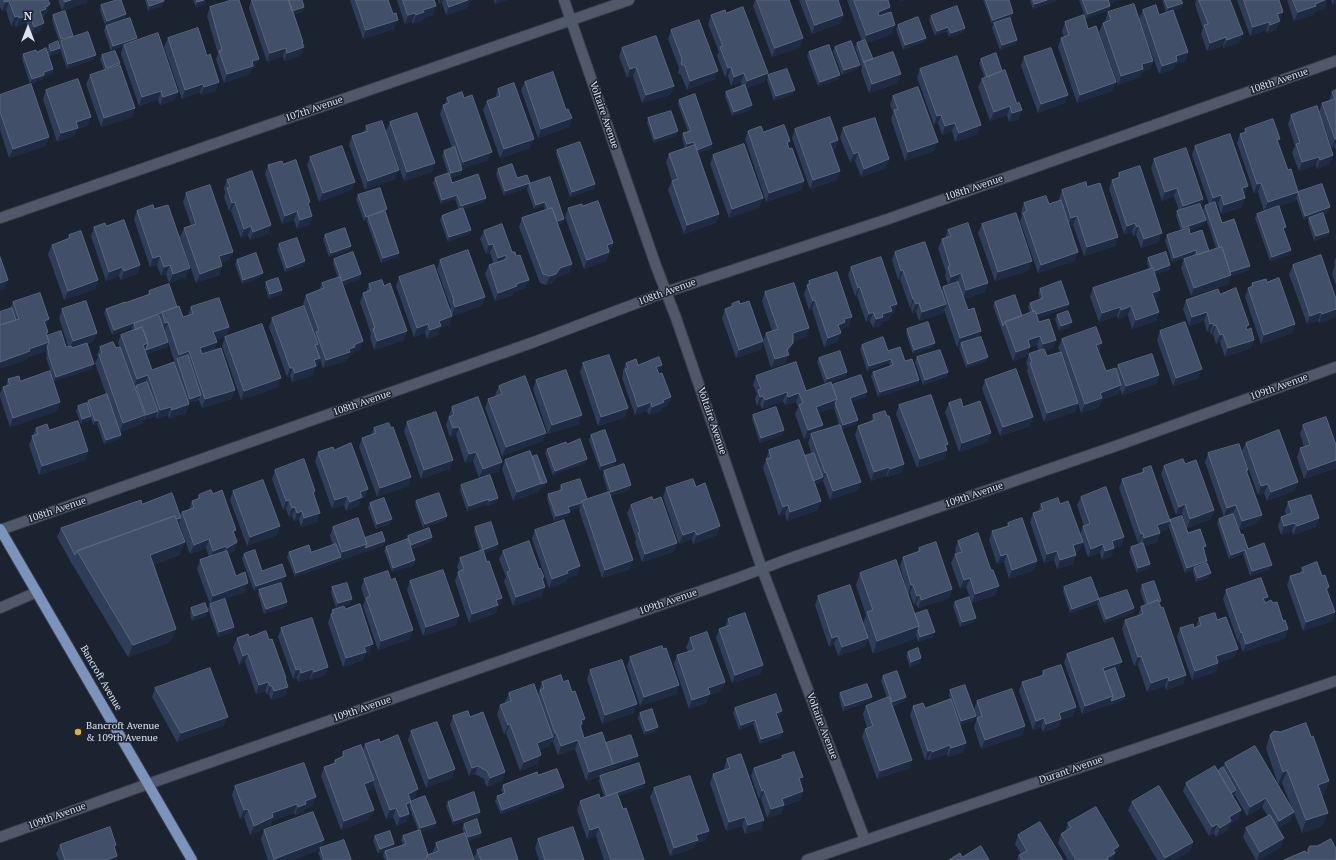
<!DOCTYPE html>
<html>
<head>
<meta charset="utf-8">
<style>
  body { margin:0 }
  #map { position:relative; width:1336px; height:860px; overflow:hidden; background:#1b2331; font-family:"PT Serif",serif }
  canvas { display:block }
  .north { position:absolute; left:8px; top:8px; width:40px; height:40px; -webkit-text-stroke:3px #1b2331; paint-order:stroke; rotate:0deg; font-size:11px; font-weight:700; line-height:16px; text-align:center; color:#dde2ed }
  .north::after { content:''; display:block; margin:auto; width:14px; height:18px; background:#dde2ed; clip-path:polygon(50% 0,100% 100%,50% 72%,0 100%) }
</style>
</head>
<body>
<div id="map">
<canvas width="1336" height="860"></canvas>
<div class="north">N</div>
</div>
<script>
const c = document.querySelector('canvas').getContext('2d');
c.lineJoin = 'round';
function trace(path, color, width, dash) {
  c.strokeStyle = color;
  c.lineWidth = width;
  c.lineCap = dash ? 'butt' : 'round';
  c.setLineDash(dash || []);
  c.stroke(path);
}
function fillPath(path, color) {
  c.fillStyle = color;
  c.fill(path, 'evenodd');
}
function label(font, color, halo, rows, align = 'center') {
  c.font = font + ' "PT Serif",serif';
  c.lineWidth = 3;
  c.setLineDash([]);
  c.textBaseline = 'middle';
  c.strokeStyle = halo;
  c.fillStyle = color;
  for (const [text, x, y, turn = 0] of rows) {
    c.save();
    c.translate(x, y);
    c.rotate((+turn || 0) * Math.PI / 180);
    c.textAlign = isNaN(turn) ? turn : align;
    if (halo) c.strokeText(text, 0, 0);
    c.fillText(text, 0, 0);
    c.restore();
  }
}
const minor = new Path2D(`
  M564,0L656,266L676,318L762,569L865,840
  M0,218L629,0
  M0,530L534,342L666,292L888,219L1336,61
  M0,608L37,592
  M0,837L148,784L735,579L788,559L1113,447L1336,367
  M807,860L1336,681`);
const major = new Path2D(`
  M0,529L192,860`);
trace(minor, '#3a3f4c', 12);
trace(major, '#3a3f4c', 12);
trace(minor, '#50596a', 10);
trace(major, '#7c93bc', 10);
fillPath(new Path2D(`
  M0,0H48L47,13L45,14L43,18H42L40,32L30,36L26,23L16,27L15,25L11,26L6,10L2,11L0,7Z
  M58,0H87L86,3L62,11Z
  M145,0H164L162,6L148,11Z
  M193,0H206L205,4L196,7Z
  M251,0H302L303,12L294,14L302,43L301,56L284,61L283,56L267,62L249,8Z
  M350,0H388L394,29L363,39Z
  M397,0H434L433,15L422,19L421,21L413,24L412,22L405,24Z
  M438,0H473L469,2L467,8L446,15L442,3L439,4Z
  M494,0H507L495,4Z
  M755,0H789L800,47L772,57L753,6Z
  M799,0H838L843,15L840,23L812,34Z
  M847,0H888V13L892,34L867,43L873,59L898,83L869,93L861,71L862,67L855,47L857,43L862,41Z
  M983,0H1009L1012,17L1010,18L1016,44L1000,50L992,28L994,23L992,24Z
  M1030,0H1056V1L1033,9Z
  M1079,0H1120L1109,4L1110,6L1109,10L1086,19Z
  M1162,0H1181L1183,3L1181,8L1173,11L1188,52L1185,61L1176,64L1174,69L1159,74L1139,19L1143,10L1159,15L1166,12Z
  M1196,0H1230L1239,43L1223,48V46L1207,51L1201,34L1203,28L1195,5Z
  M1237,0H1279L1280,20L1279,21L1276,30L1267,33L1266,30L1250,36Z
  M1287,0H1327L1325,8L1314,12L1313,15L1294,21Z
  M1331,0H1336L1333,5Z
  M101,5L125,19L105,25L100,10Z
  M210,7L256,67L252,69L250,74L224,83L216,59L218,54L207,16Z
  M1108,12L1153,61L1150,69L1142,72L1140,77L1118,85L1099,32L1103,23L1105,22V21Z
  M726,13L768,73L764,82L746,88L751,110L732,116L725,96L726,92L742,86L741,82L731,86L728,76L725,77L717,56L719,52L708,24L711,15Z
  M53,15L72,37L94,59L67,69L60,49L59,53L49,56L47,49L49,45H59L60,44L52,20Z
  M931,16L963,32L949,37L947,31L935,36L929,20Z
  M1065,22L1116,82L1112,91L1077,103L1058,47L1061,38L1064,37L1062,31Z
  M898,25L926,38L924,42L903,50L896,29Z
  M106,26L137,38L136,41L178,92L174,100L160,105L158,100L139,106L121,54L123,46L111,51L104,30Z
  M671,30L715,79L687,90L681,75L678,73L679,68L668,39Z
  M168,38L216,91L201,95L200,92L182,99L164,47Z
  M835,47L858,69L842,75L833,51Z
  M622,48L674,86L670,95L642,103L633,76L627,78L619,56Z
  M37,52L53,69L52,74L44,76L43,79L30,84L22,59L23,54Z
  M809,52L838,79L818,86L807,56Z
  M102,55L120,63L119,65L135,108L132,117L101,127L86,84L90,75L104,70L100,59Z
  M1024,57L1065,103L1038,113L1021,66Z
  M981,59L1019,119L1009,122L1007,115L990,121L978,87L982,79L985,78L979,63Z
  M920,69L977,134L955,142L952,131L942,135L938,123L934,125L917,77Z
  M768,75L793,94L774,101L767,80Z
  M525,82L566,110L572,118L569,127L538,138L521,90Z
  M498,89L530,148L500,158L483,110L487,101L495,98Z
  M46,90L91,117L87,126L77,129L74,136L57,142L43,99Z
  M1336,90V150L1334,147L1332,148L1319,112L1322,103L1329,101L1332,92Z
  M0,95L49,137L45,146L9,158L0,130Z
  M893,96L934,151L905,161L891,119L893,112L890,105Z
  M447,98H464L488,160L462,169L461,174L451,178L452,183L486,198L485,202L464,209L471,230L469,234L448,242L440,220L442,216L459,210L455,199L441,204L433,183L435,178L448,173L442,156L444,151L452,148L440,114L443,105L445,104Z
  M679,100L712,144L711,149L697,153L719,214L716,223L684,234L668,190L672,181L666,162L669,154L685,148L682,138L683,133L688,132L678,104Z
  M1291,115L1333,155L1330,164L1317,169L1316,165L1299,171L1292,153L1295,146L1288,124Z
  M648,118L676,136L654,143L647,123Z
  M390,122L432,172L404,181L386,131Z
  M366,126L395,179L365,190L349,145L352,136L364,132Z
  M843,128L889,159L886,168L861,177L855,161L850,162L840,137Z
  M795,129L838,140L835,149L833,150L840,171L837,180L810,189L792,138Z
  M1245,129L1278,143L1288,170L1298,192L1330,207L1328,212L1323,214L1329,232L1328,236L1314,241L1308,222L1309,218L1304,220L1296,198L1295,201L1264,211L1258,192L1254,193L1237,143L1240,134L1244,133Z
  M748,131L763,132L790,141L788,146L804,181L801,190L766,202L745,139Z
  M1195,146L1248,186L1244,195L1242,207L1221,214L1218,204L1216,205L1222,223L1250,266L1249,270L1231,276L1228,284L1191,296L1181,268L1184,259L1194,256V255L1172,262L1165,240L1167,235L1181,231L1176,216L1177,211H1179L1174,196L1162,201L1151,168L1154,159L1203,199L1201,205L1204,225L1189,230L1190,234L1209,251L1216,248L1203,210L1205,206L1209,204L1192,155Z
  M557,150L595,184L594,189L570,197L556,154Z
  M713,155L760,207L729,218L710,164Z
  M310,157L355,182L351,190L319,202L307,165Z
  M283,164L309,206L312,216L309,225L297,229L294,220L282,224L265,174L268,165Z
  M498,169L529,184L564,219L562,223L558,225L572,264L569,273L557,277L553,283L546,285L540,283L519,227L522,218L545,210L544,206L534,209L527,189L528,187L504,196L496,174Z
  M1119,173L1159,242L1141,248L1136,235L1133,236L1132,232L1124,234L1109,189L1112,180L1117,178Z
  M227,180L271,225L268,234L250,240L248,235L241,238L231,211H229L224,197L225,192L224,188Z
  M1087,187L1118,237L1115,246L1084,256L1073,225L1069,226L1075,261L1038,273L1020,221L1022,216L1021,212L1024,203L1049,204L1059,201V199L1062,190Z
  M186,193L233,252L229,260L221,263L222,266L219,275L196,283L180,237L184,228L191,225L183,202Z
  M358,195L386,213L399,253L397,257L381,263L367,222V220L364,221L356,199Z
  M582,206L613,243L606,261L584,269L565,217L568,208Z
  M154,209L186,277L169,283L166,274L161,276L157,265L150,267L134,219L137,211Z
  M1257,214L1284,232L1291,250L1289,255L1270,261L1255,218Z
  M982,224L1029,270L995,281L978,233Z
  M106,226L140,265L137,274L121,280L119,276L106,281L91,236L94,227Z
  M948,230L988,283L985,292L964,299L968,310L979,338L987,361L966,368L959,348L960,346L957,347L944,310L943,313L919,321L916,312L912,313L911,308H910L900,279L898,280L892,260L895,252L942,290L943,287L948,285L945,275L946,272L938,248L942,239L945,238Z
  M484,231L512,252L525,288L514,292L513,295L495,301L485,274L489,265L494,264L490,253L486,254L480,239Z
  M69,235L98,280L95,289L64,300L48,254L52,245L68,239Z
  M325,235L351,246L349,250L329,257L323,239Z
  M279,244L305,261L304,266L285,272L277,249Z
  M1336,257V285L1332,274L1335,265L1334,262Z
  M1148,258L1170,265L1169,270L1155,274L1157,299H1155L1159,312L1156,321L1132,329L1128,315L1118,319L1117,316L1099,322L1090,297L1093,288L1149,269L1147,262Z
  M334,259L360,279L343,285L360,350L353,353L351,356L348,357L346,361L323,368L320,359L317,367H315L312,375L292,382L290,376L287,377L269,327L272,318L304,307L303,304L306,295L319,290L322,283L338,278L333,263Z
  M237,260L261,277L242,284L235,264Z
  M440,260L485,297L481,306L452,316L449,325L440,328L438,335L427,339L425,333L414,337L396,286L399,277L450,310L451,308L437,269Z
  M1293,265L1336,299V317L1319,323L1318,321L1307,324L1289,274Z
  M851,267L897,304L894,313L891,314L889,320L881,322L880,326L873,328L870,321L866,322L857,296H855L848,275Z
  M809,281L849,326L843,328L842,331L840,332L837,342L824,347L812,309L809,310L804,294Z
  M266,282L282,290L281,294L269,299L265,287Z
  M1267,282L1295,324L1292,333L1261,344L1245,297L1248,288L1251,287L1252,283Z
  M369,284L384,286L404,340L374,350L370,337L371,334L360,302L363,293L366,292Z
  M1040,289L1069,304L1067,308L1038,318L1039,322L1056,340L1053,348L1045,351L1047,356L1060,352L1058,348L1062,339L1102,343L1099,352L1106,371L1116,370L1118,365L1159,375L1156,384L1122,395L1120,389L1118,394L1102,400L1099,407L1081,413L1078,403L1075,412L1044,422L1027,371L1028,368L1026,363L1029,354L1039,351L1037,345L1030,347L1027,356L1013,361L993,306L995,302L1022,316L1030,313L1028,307L1030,303L1040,299L1038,293Z
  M149,291L177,307L183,317L188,315L191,307L229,327L226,336L216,339L217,342L214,350L232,399L202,408L199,400L188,403L189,404L186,413L169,419L168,415L157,419L156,416L144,420V418L142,424L120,432L121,435L119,439L104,444L97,424L93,425L91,418L90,420L81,424L76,411L78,406L87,404L88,401L106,394L95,363L98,357L97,355L100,347L116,348L120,347L118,343L121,335L133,331L132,329V327L112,335L104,313L106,309L125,303L148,295ZM168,342L181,381L152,370L146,354L167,347Z
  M765,292L806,337L793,341L785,363L771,368L763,342L760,350L736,358L722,318L725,309L731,307L732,304H740L763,341L766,333L772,331L762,301Z
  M1220,294L1247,329L1251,348L1225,357L1220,342L1216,344L1213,334L1211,335L1210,332H1207L1204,321L1189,326L1183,309L1186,300Z
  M13,302L46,326L48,332L47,336L66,347L68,346L59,318L62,309L97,333L93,342L87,344L92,369L54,381L46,358L47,355L46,351L28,357L27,360L10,309Z
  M1057,315L1072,322L1070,327L1059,331L1055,319Z
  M907,329L935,343L933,347L913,354L906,333Z
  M1160,331L1199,378L1173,386L1157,340Z
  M225,337L278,387L241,400L222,346Z
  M862,345L888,351L905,361L919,380L918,384L878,397L871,376L873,372L890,366L889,363L867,371L860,349Z
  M917,357L948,372L946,377L923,385L915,362Z
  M819,358L847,372L846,377L831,382L832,385L866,397L851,402L858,420L856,424L842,429L858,490L830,500L823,481L815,484L821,501L817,510L787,521L785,514L779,516L763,468L769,450L805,456L812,454L808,443L810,437L804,439L795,414L798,407L796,402L785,405L783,401L762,409L760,404L757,406L755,399L757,394L753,385L756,376L806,391L825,384L817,362ZM834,408L839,425L820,431L823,425L818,413Z
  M583,363L628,408L625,417L598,426L580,372Z
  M626,363L638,365L658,374L671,397L667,406L662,408L661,411L649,415L647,411L635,415L622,378L623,373V371Z
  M8,379L20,381L60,402L57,411L10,427L0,397V394L3,387L6,386Z
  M536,380L579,424L548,434L533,389Z
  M985,380L1030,426L1000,436L982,389Z
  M499,386L546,433L542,441L502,456L485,408L488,399L496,396L495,395Z
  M949,403L963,407L988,442L959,452L945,412Z
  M899,405L948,444L946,447L947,450L944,459L917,468L896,414Z
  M452,407L499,471L479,478L473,461L465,463L456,435L450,437L446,425Z
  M753,415L784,430L782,435L760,443L752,419Z
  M873,415L904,464L901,472L887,477L886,476L871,481L855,435L858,426L871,421Z
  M407,422L450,469L421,479L404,431Z
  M1303,425L1336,445V468L1304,479L1297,457L1300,448L1304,447L1300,434Z
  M36,428L49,430L88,451L85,460L39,475L29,445Z
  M374,428L411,477L408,486L377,497L359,447L362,438L371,435Z
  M591,435L616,461L614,466L600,471L589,440Z
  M1246,443L1298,482L1294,491L1267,501L1264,493L1258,495L1242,451Z
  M567,444L587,459L585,463L553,475L545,453L547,449Z
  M334,450L368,489L364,498L361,499L358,506L346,511L344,505L332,509L315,461L318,452Z
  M1208,453L1248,470L1247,473L1262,515L1258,523L1239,530L1241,535L1248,549L1270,569L1250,576L1243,554L1229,559L1217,523L1219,519L1224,517L1205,462Z
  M532,457L545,486L540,488L538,492L513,501L502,469L505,460Z
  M1185,464L1214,510L1211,519L1187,528L1182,513L1176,515L1161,474L1164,466Z
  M1143,469L1170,520L1206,546L1204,551L1207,561V564L1209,577L1196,582L1193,572V570L1185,573L1168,525L1167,530L1160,532V533L1157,542L1144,546L1150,564L1148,569L1137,573L1129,552L1131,547L1140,544L1139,542L1138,543L1119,488L1122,479L1141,473Z
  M275,470L315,491L314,494L317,522L301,527L299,520L294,521L292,516L289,517L286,509L283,510L272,479Z
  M604,471L629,490L611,496L630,569L602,578L579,510L580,507L569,511L568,516L554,521L547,499L548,494L559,491L561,485L587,499L608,492L603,476Z
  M461,485L497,502L488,506L487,504L467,511L460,490Z
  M696,487L717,535L693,544L692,539L679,544L663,497L666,488Z
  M233,491L280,526L277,535L247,546L230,500Z
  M213,494L234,535L237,542L234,551L228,554L236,576L245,592L225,599L233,632L218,637L208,609L210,604L197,569L200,560L209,557L206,548L190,554L179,523L178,525L180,555L153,565L171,642L128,657L72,564L57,537L61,528L142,504L180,515L182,512L189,509L192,501L197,499L199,495Z
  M1081,497L1124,537L1121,546L1114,548L1111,557L1102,560L1100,553L1088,557L1083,542L1079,551L1075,552L1073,564L1057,569L1054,560L1044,563L1030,522L1033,513L1038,512L1041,504H1060L1080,535L1083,526H1084L1077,505Z
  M653,500L677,543L673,552L642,562L635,542L636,539L627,513L631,505Z
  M416,501L447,516L445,520L423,528L415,505Z
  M1288,502L1316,527L1293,535L1292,531L1281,535L1278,526L1281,517L1286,515L1285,511Z
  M370,503L390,524L376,529L368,508Z
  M1008,523L1037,561L1034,570L1009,579L1004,562L997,564L989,540L992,531L1007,526Z
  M333,527L365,538L385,541L384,545L295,577L287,557L289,552H311L333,545L330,536Z
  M475,527L497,549L484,553L499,606L498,607L495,614L469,623L455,581L458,572H459L457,567L460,558L480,551L474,532Z
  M535,530L580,566L577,575L566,579L565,582L549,588L532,539Z
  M408,536L432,537L431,542L411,549L415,560L414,565L392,572L384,551L386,547L406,540Z
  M958,541L991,570L995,595L972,603L966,587L960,589L951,563L955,554H956L955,549Z
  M919,548L952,589L949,598L918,608L916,604L914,605L910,593L908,594L900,566L903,557L917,553Z
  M503,551L539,569L544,577L543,580L542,596L513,606L504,581L506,577L499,559Z
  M244,554L262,571L286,576L284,580L254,591L242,559Z
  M1302,568L1322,576L1329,587L1327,591L1335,612L1332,621L1303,631L1287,585L1290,576L1300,573Z
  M860,573L915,614L935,632L933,637L918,642L916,635L914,639L873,654L868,639L865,647L838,656L834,644L829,647L815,605L818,596L863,624L866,615L856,585Z
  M364,579L410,639L378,650L363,606L365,600L361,588Z
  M410,581L456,625L423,636L407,590Z
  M1142,585L1159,604L1186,675L1183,684L1166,690L1165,686L1147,692L1138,665L1134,666L1122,629L1125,620L1138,616L1141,607L1145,605L1140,590Z
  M332,587L350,603L336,608L331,592Z
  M1064,587L1099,599L1097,604L1070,613L1063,591Z
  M259,590L287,602L286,607L264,614L258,594Z
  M1226,590L1266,603H1273L1288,629L1285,638L1243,652L1239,641L1238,642L1223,599Z
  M1099,599L1134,608L1132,613L1104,623L1097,604Z
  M955,602L974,622L960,627L953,606Z
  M191,608L206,616L192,621L190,613Z
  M345,609L370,652L365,654L363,660L343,667L328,623L332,610Z
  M1199,618L1217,620L1238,649L1234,657L1218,663L1215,672L1192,680L1177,637L1180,628L1196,627Z
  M728,619L763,665L760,674L732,683L716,638L719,629L725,627Z
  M281,628L328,667L325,675L310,680V678L298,682L297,678L293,679L278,637Z
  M249,637L269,640L285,680V696L271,700L269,694L267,695L265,691L256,694L245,662L239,665L233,647L237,638Z
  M690,638L725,682L722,691L709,695L706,703L689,709L674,664L677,655L688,652L686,647Z
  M663,649L679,685L676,694L640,706L627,666L630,657Z
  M908,652L920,663L910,667L906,656Z
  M1067,654L1118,671H1117L1125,696L1123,700L1082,714L1064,662Z
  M590,670L634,713L602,724L587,679Z
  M1043,671L1076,707L1073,716L1061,720L1058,727L1043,732L1041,727L1033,730L1019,691L1022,682L1041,676Z
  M883,676L905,701L893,706L912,760L909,768L877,779L862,737L865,729L867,728L863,714L866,706L887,698L881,681Z
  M542,682H563L582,727L581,728L584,738L606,743L638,756L636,760L612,769L610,773L586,781L575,749L558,755L553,742H551L550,746L539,750L538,764L520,771L506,733L504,734L497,714L500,705L506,703L505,702L509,693L538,696L539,692V691Z
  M155,688L224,725L177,742L152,697Z
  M950,690L974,720L960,725L966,743L963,752L948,757L947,754L929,760L928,759L925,760L910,715L913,706L925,708L950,699L949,694Z
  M840,693L872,697L870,701L843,711L839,697Z
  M977,701L1025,726L1022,735L981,749L974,727L977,718L974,710Z
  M735,708L781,715L777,716L781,737L760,744L753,724L739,730L733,712Z
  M640,713L656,731L644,735L638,718Z
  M453,716L470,717L505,772L502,781L487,787L484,779L475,774L469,776L450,725Z
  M411,731L455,769L452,778L426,788L408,740Z
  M1270,735L1324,794L1321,795L1323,826L1302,833L1282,783L1278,784L1266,748Z
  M380,742L415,798L410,800L411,802L436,823L434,828L420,832L428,855L433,853V851L436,843L464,833L462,828L464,824L481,833L480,837L468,841L474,860H385L383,856L384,852L378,854L373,840L375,836L393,848L403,845L401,840L403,836L418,830L409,807L406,822L397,826L393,817L386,819L373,783L371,789L366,791L374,810L370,819L341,830L321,776L324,767L333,763L335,760L341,758L343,752L363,750L365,744Z
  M782,756L803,777L800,783L803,791L800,800L784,806L781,814L767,818L761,799H759L751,776L754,768L781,759Z
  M727,759L764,820L761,829L745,834L742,826L726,831L710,783L713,774L724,770V768Z
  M1225,763L1294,812L1290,821L1278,828L1281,847L1259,860H1256L1243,837L1246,828L1268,816L1262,807L1247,816L1235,795L1233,796L1241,810L1238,819L1230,824L1228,830L1216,837L1214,833L1209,836L1183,791L1186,783L1218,771L1223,767Z
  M538,775L564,787L562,791L501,814L495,801L497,796L503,794L501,790L503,785Z
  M600,776L644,787L618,796L623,809L644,860H604L596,836L587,839L577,810L580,801L600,798L604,797L599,781Z
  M235,786L312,806L304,809L303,812L295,815L294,813L272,821L270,826L250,835L244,817L240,819L232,795Z
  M654,788L706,840L696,843L694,848L670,856L650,797Z
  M448,802L480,812L479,817L453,825L446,806Z
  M1132,802L1193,842L1190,851L1174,860H1157L1128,810Z
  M1068,823L1115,855L1114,856L1112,860H1068L1058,843L1061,834L1065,832Z
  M264,830L324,840L321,848L351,859L354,860H321L318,853L320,850L292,860H268L261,839Z
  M1018,835L1063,860H1017L1019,855L1021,854L1015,844Z
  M538,839L584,860H539L535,848Z
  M60,845L115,848L117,856L116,860H59L56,854Z
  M477,850L518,860H474V858Z`), '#2f3d59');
fillPath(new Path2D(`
  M71,0H87L86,3L62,11L65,2Z
  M204,0H206L205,4L196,7L197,2Z
  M440,0H443L442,3L439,4Z
  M466,0H473L469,2L467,8L446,15L449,7Z
  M497,0H507L495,4Z
  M899,0H907L898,3Z
  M1047,0H1056V1L1033,9L1035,4Z
  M1108,0H1120L1106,5Z
  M1325,0H1327L1325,8L1314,12L1313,15L1294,21L1298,12L1315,4Z
  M1334,0H1336V3L1333,5Z
  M9,1L6,10L2,11L5,2Z
  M164,1L162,6L148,11L150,6Z
  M1183,3L1181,8L1167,13L1168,8Z
  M50,4L47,13L45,14V15H44L43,18L36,20L40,11L48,5Z
  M436,6L433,15L422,19L421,21L413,24L416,15L423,10Z
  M1110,6L1109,10L1086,19L1088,14Z
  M304,7L303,12L291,15L292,11Z
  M890,7L887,16L875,21L878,12Z
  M1283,12L1280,20L1274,23L1277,14Z
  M415,13L412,22L405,24L408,15Z
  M1013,13L1012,17L992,24L993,20Z
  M126,14L125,19L105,25L107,21Z
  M30,15L26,23L16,27L19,18Z
  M843,15L840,23L812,34L815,25Z
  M19,16L15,25L11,26L15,17Z
  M398,20L394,29L363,39L366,30Z
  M1280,21L1276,30L1267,33L1270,25Z
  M1269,22L1266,30L1250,36L1253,27Z
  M44,23L40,32L30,36L34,27Z
  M895,25L892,34L864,44L867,35Z
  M948,27L947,31L935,36L937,31Z
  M965,28L963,32L949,37L951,33Z
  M1243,34L1239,43L1223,48L1227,40Z
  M73,36L71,40L61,41V39Z
  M1226,37L1223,46L1207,51L1210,43Z
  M137,38L135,43L124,45L123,46L111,51L113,46Z
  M803,38L800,47L772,57L775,48Z
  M926,38L924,42L903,50L905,45Z
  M1017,40L1016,44L1000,50L1002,45Z
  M303,42L300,48L304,47L301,56L284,61L287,53Z
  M60,48L59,53L49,56L51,51Z
  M286,48L283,56L267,62L270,53Z
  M1188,52L1185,61L1176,64L1174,69L1159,74L1162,66L1176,56Z
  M96,55L94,59L67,69L68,64Z
  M259,59L256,67L252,69L250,74L224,83L227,74L252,61Z
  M1153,61L1150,69L1142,72L1140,77L1118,85L1121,76L1142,64Z
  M120,63L118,68L105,72L106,68Z
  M860,65L858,69L842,75L844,70Z
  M636,67L633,76L627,78L630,69Z
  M731,67L728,76L725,77L728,68Z
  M53,69L52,74L44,76L43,79L30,84L32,79L44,72Z
  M718,71L715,79L687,90L690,81Z
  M744,73L741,82L731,86L734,77Z
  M768,73L764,82L744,90L747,81Z
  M901,74L898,83L869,93L872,84Z
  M840,75L838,79L818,86L820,82Z
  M219,82L216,91L201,95L204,87Z
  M1116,82L1112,91L1077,103L1080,95Z
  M203,84L200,92L182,99L185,90Z
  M674,86L670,95L642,103L646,95Z
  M795,90L793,94L774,101L776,96Z
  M161,91L158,100L139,106L142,97Z
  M178,92L174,100L160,105L163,97Z
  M1068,95L1065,103L1038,113L1041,104Z
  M752,105L751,110L732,116L734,112Z
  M1010,106L1007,115L990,121L994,112Z
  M135,108L132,117L101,127L104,118Z
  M1022,110L1019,119L1009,122L1012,113Z
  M941,115L938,123L934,125L937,116Z
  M91,117L87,126L77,129L74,136L57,142L61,133L76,122Z
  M572,118L569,127L538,138L541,129Z
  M955,123L952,131L942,135L945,126Z
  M981,125L977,134L955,142L959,133Z
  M678,131L676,136L654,143L655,139Z
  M49,137L45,146L9,158L13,149Z
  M534,139L530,148L500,158L504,149Z
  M1335,139H1336V142L1334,147L1332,148Z
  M838,140L835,149L827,152L830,143Z
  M790,141L787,150V142Z
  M694,142L693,146L686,149L687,144Z
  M938,142L934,151L905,161L908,152Z
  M712,144L711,149L695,154L697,150Z
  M492,152L488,160L460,170L463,162Z
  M858,152L855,161L850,162L854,154Z
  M1333,155L1330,164L1317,169L1320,160Z
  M1319,157L1316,165L1299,171L1302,162Z
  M889,159L886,168L861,177L864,169Z
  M435,163L432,172L404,181L407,172Z
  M399,170L395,179L365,190L368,181Z
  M462,170L461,174L450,178L451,173Z
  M840,171L837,180L810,189L813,180Z
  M804,181L801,190L766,202L769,193Z
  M355,182L351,190L319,202L323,193Z
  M530,183L528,187L504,196L505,191Z
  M1261,183L1258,192L1254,193L1257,184Z
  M595,184L594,189L570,197L572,192Z
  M1248,186L1244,195L1238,197L1242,188Z
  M1177,188L1174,196L1162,201L1165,192Z
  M1298,192L1295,201L1264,211L1268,202Z
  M457,195L455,199L441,204L442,200Z
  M1221,195L1218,204L1210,207L1213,198Z
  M486,198L485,202L459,211L461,206Z
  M763,198L760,207L729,218L732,209Z
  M1245,198L1242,207L1221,214L1224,205Z
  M1203,199L1200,208L1180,214L1183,206Z
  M235,202L231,211H229L232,203Z
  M545,202L544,206L534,209L536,205Z
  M1330,207L1328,212L1304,220L1305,216Z
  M387,209L386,214L368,217L367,220L364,221L366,217Z
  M297,211L294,220L282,224L285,216Z
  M719,214L716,223L684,234L687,225Z
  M312,216L309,225L297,229L300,220Z
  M1077,216L1073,225L1068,227L1071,218Z
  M564,219L562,223L552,227L554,222Z
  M1206,220L1204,225L1181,232L1183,228Z
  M1135,223L1132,232L1124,234L1127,226Z
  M271,225L268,234L250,240L253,232Z
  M251,226L248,235L241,238L244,229Z
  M1139,226L1136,235L1133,236L1137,227Z
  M471,230L469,234L448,242L449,237Z
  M1329,232L1328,236L1314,241L1316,236Z
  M1162,233L1159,242L1141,248L1144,239Z
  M1118,237L1115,246L1084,256L1087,247Z
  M613,243L610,252L604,254L607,245Z
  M493,244L490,253L486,254L489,245Z
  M351,246L349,250L329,257L331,253Z
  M1196,250L1194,255L1172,262L1174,258Z
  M1291,250L1289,255L1270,261L1272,257Z
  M233,252L229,260L216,265L219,256Z
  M609,252L606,261L584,269L587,260Z
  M1078,252L1075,261L1038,273L1041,265Z
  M399,253L397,257L381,263L383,258Z
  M506,255L502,264L495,267L498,258Z
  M160,256L157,265L150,267L153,258Z
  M305,261L304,266L285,272L287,268Z
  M1032,261L1029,270L995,281L998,272Z
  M572,264L569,273L557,277L553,283L546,285L550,276L560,268Z
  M140,265L137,274L121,280L124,271Z
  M170,265L166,274L161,276L164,267Z
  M1170,265L1169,270L1151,275L1153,271Z
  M222,266L219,275L196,283L200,274Z
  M1250,266L1249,270L1231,276L1228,284L1191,296L1194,288L1228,273Z
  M122,267L119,276L106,281L109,272Z
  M190,268L186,277L169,283L173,274Z
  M903,270L900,279L898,280L901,271Z
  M263,273L261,277L242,284L243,280Z
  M961,273L957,282L948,286L951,277Z
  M361,274L360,279L340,286L342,281Z
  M8,280L5,289L0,291V283Z
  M98,280L95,289L64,300L68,291Z
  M529,280L525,288L514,292L513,295L495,301L498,293L516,284Z
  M988,283L985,292L963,299L966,290Z
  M860,287L857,296H855L858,288Z
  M282,290L281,294L269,299L270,294Z
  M1160,290L1157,299L1149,301L1152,293Z
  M485,297L481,306L452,316L455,307Z
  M913,299H914L911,308H910Z
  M815,300L812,309L809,310L813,301Z
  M919,303L916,312L912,313L916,304Z
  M897,304L894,313L891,314L889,320L881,322L880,326L873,328L876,319L890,306Z
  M946,304L943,313L919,321L922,312Z
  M1069,304L1067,308L1032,320L1034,315Z
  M1131,306L1128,315L1118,319L1121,310Z
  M1120,307L1117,316L1099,322L1102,313Z
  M1336,309V317L1319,323L1322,314Z
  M873,312L870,321L866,322L869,314Z
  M1159,312L1156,321L1132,329L1136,320Z
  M1207,312L1204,321L1189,326L1192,317Z
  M1321,312L1318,321L1307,324L1310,316Z
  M161,313L159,318L134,324L132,327L112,335L114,330Z
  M452,316L449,325L440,328L438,335L427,339L430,330L439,321Z
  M852,317L849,326L843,328L842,331L835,334L838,325L844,319Z
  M49,319L46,328L44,321Z
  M168,322L164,331L162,332L165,323Z
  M1072,322L1070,327L1059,331L1061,326Z
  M1213,323L1210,332H1207L1210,324Z
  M428,324L425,333L414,337L417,328Z
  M1295,324L1292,333L1261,344L1264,335Z
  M1216,325L1213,334L1211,335L1214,326Z
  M229,327L226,336L210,341L213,332Z
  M809,328L806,337L790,342L793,333Z
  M407,331L404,340L374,350L377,341Z
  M981,331L978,340L961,343L960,346L957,347L960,338Z
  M97,333L93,342L69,350L73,341Z
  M841,333L837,342L824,347L828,338Z
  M1223,334L1220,342L1216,344L1220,335Z
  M1040,336L1037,345L1025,349L1028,340Z
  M1056,340L1053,348L1040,353L1043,344Z
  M1254,340L1251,348L1225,357L1228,348Z
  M363,341L360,350L353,353L351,356L348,357L346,361L323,368L326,360L349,349L354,345Z
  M763,341L760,350L736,358L739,350Z
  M49,342L46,351L28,357L27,360L0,369V362L29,349Z
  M168,342L167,347L145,354L146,350Z
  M217,342L213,351L196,356L200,348Z
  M148,343L145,352L143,345Z
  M793,343L789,352L787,355H789L785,363L771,368L775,359L787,350Z
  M935,343L933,347L913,354L914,350Z
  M1102,343L1099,352L1096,345Z
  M1030,347L1027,356L1013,361L1016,352Z
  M189,351L186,360L177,359L179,355Z
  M988,357L987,361L966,368L968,364Z
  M320,358L317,367H315L312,375L292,382L295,373L314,360Z
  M891,359L889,363L867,371L869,366Z
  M94,364L92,369L54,381L56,377Z
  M662,365L658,374L656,367Z
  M290,368H293L290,376L287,377Z
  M1202,369L1199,378L1173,386L1176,378Z
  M847,372L846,377L825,384L827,379Z
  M948,372L946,377L923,385L925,380Z
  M148,375L145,384L136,386L135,387H134L137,379Z
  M1159,375L1156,384L1122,395L1126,386Z
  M281,378L278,387L241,400L244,391Z
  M919,380L918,384L878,397L880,392Z
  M1121,385L1118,394L1102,400L1099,407L1081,413L1085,404L1100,393Z
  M235,390L232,399L202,408L205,399Z
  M787,392L783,401L762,409L765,400Z
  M867,392L866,397L849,403L850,398Z
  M799,393L796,402L785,405L788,397Z
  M201,395L199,399L188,403L190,399Z
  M763,396L760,404L757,406L760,397Z
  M671,397L667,406L662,408L661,411L649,415L652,407L663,400Z
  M837,399L834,408L813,415L816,407Z
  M60,402L57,411L10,427L13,418Z
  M651,402L647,411L635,415L638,407Z
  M1078,403L1075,412L1044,422L1047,413Z
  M189,404L186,413L169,419L172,410Z
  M171,407L168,415L157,419L160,410Z
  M628,408L625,417L598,426L601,417Z
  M158,411L156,416L144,420L146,415Z
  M145,415L142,424L120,432L123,423Z
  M582,415L579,424L548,434L552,425Z
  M91,416L90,420L81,424L82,419Z
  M1033,417L1030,426L1000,436L1003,427Z
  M99,420L97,424L93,425L95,421Z
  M858,420L856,424L841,429L843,425Z
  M823,425L819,434H811L810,437L804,439L808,430Z
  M459,427L456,435L450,437L453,428Z
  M784,430L782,435L760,443L761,438Z
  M546,433L542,441L502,456L506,447Z
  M991,433L988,442L959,452L962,443Z
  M121,435L119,439L104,444L106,440Z
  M948,444L945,451L947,450L944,459L917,468L920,459Z
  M88,451L85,460L39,475L42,466Z
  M476,452L473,461L465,463L469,454Z
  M587,459L585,463L553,475L555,471Z
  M453,460L450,469L421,479L424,470Z
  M1336,460V468L1304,479L1308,470Z
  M616,461L614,466L600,471L601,466Z
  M502,462L499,471L479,478L483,469Z
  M904,464L901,472L887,477L890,469Z
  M889,467L886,476L871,481L874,472Z
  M826,472L823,481L810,486L812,481L823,477L825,473Z
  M411,477L408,486L377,497L380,488Z
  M547,482L545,486L540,488L538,492L513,501L517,492Z
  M861,482L858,490L830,500L833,491Z
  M1298,482L1294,491L1267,501L1271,492Z
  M1268,484L1264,493L1258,495L1261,486Z
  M631,485L629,490L610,497L611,492Z
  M368,489L364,498L361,499L358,506L346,511L350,502L360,492Z
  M347,496L344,505L332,509L335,500Z
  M498,498L497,502L488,506L489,501Z
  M489,499L487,504L467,511L469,506Z
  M289,500L286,509L283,510L286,501Z
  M821,501L817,510L787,521L790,512Z
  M581,503L580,507L567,512L568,507Z
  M1185,504L1182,513L1176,515L1179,507Z
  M788,505L785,514L779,516L783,507Z
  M1236,505L1233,513L1224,517L1227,508Z
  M295,507L292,516L289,517L292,508Z
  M1214,510L1211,519L1187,528L1190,519Z
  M302,511L299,520L294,521L297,513Z
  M570,512L568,516L554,521L556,516Z
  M320,513L317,522L301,527L304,518Z
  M1262,515L1258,523L1239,530L1242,521Z
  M447,516L445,520L423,528L425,524Z
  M181,518L178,526L78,554Z
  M1319,518L1316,527L1293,535L1297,526Z
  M392,519L390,524L376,529L377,524Z
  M1170,521L1167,530L1154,534L1157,525Z
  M1295,523L1292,531L1281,535L1284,526Z
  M280,526L277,535L247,546L250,537Z
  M720,526L717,535L693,544L697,535Z
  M695,531L692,539L679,544L683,535Z
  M1143,533L1139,542L1138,543L1141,534Z
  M1160,533L1157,542L1141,547L1144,538Z
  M432,537L431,542L409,549L411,545Z
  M1124,537L1121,546L1114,548L1111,557L1102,560L1105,551L1112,541Z
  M209,539L206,548L190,554L194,545Z
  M385,541L384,545L295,577L296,573L341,557L342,552L367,544Z
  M185,542L180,555L145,568L150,555Z
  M237,542L234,551L223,557L227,548Z
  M1083,542L1079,551L1069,554L1073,545Z
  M677,543L673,552L642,562L645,554Z
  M498,544L497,549L481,554L483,550Z
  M1103,544L1100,553L1088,557L1091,549Z
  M226,546L223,555L210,560L213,551Z
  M1206,546L1205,551L1201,552L1203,547Z
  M1245,550L1243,554L1229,559L1231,555Z
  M1057,551L1054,560L1044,563L1047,554Z
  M1007,554L1004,562L997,564L1001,556Z
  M1076,555L1073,564L1057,569L1060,560Z
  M415,560L414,565L392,572L393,568Z
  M633,560L630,569L602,578L605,570Z
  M1037,561L1034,570L1009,579L1012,570Z
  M1207,561L1206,566L1194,568L1193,570L1185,573L1187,568Z
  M1150,564L1148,569L1137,573L1138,568Z
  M1272,565L1270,569L1250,576L1252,571Z
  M580,566L577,575L566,579L565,582L549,588L552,579L567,571Z
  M1211,573L1209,577L1196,582L1198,578Z
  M286,576L284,580L254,591L256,586Z
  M970,578L966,587L960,589L964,580Z
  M248,583L245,592L210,605L213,596Z
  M911,585H913L910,593L908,594Z
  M999,586L995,595L972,603L975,594Z
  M545,587L542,596L513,606L516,597Z
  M952,589L949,598L918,608L921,600Z
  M920,595L916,604L914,605L917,596Z
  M1268,597L1264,606L1263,598Z
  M502,598L495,614L469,623L472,614L496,600Z
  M352,599L350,603L336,608L338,603Z
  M1099,599L1097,604L1070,613L1072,609Z
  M287,602L286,607L264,614L266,609Z
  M1134,608L1132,613L1104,623L1106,619Z
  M208,611L206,616L192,621L194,616Z
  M1335,612L1332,621L1303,631L1306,622Z
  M459,616L456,625L423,636L426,627Z
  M976,618L974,622L960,627L962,622Z
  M919,626L914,639L873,654L877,641Z
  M234,627L233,632L218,637L219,632Z
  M176,629L171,642L128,657L133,645Z
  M1288,629L1285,638L1243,652L1246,644Z
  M413,630L410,639L378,650L381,641Z
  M935,632L933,637L918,642L920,637Z
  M1242,632L1239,641L1238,642L1241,633Z
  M838,636L834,644L829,647L832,638Z
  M868,638L865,647L838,656L842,647Z
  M373,644L370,652L365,654L363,660L343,667L346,658L364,647Z
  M1238,649L1234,657L1218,663L1215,672L1192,680L1195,671L1216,656Z
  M248,654L245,662L239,665L243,656Z
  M1141,656L1138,665L1134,666L1138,657Z
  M921,658L920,663L910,667L911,662Z
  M1122,662L1118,671L1103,676V668Z
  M763,665L760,674L732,683L735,675Z
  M328,667L325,675L310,680L314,672Z
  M300,669L297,678L293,679L296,670Z
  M313,669L310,678L298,682L301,673Z
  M1186,675L1183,684L1166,690L1169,681Z
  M1168,677L1165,686L1147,692L1151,683Z
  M268,682L265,691L256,694L259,685Z
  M725,682L722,691L709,695L706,703L689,709L692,700L708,688Z
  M679,685L676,694L640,706L644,697Z
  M270,686H272L269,694L267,695Z
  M288,687L285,696L271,700L274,691Z
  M1113,696H1125L1123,700L1082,714L1085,706Z
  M872,697L870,701L843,711L845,706Z
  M906,697L905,701L890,706L892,702Z
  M637,704L634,713L602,724L605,715Z
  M1076,707L1073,716L1061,720L1058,727L1043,732L1046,724L1059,713Z
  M782,711L781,715L774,717L776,713Z
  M976,716L974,720L960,725L961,721Z
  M228,717L224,725L177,742L181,733Z
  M1044,718L1041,727L1033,730L1036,721Z
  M585,719L579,733L577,734L581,720Z
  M755,720L753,724L739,730L741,725Z
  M510,724L506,733L504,734L508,725Z
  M1025,726L1022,735L981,749L985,740Z
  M658,727L656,731L644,735L646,731Z
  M783,732L781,737L760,744L761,739Z
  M555,733H556L553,742H552Z
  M553,737L550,746L533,752L537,743Z
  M578,740L575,749L558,755L561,746Z
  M966,743L963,752L948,757L951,748Z
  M950,745L947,754L929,760L932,752Z
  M932,750L928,759L925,760L928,751Z
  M541,755L538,764L520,771L524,762Z
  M638,756L636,760L612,769L610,773L586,781L589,772Z
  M912,760L909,768L877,779L880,771Z
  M478,766L475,774L469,776L472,768Z
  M455,769L452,778L426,788L429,779Z
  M1287,770L1282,783L1278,784L1283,772Z
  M505,772L502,781L487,787L490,778Z
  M803,777L799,786V778Z
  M374,780L371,789L361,793L364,784Z
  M1329,781L1324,794L1313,798L1318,785Z
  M645,783L644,787L605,800L607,796Z
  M564,787L562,791L501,814L502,810Z
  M418,789L415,798L404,802L408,794Z
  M764,790L761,799H759L762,791Z
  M1236,790L1235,795L1228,798L1230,794Z
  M803,791L800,800L784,806L781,814L767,818L771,809L782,799Z
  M316,797L312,806L304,809L303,812L295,815L298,807L305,801Z
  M1266,798L1262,807L1247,816L1250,807Z
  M411,802L408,811L406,804Z
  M297,804L294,813L272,821L270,826L250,835L254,826L272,813Z
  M396,808L393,817L386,819L390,810Z
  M248,809L244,817L240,819L244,810Z
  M374,810L370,819L341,830L344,821Z
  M1241,810L1238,819L1230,824L1228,830L1216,837L1220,828L1229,817Z
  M480,812L479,817L453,825L454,821Z
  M1294,812L1290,821L1276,830L1279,821Z
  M1328,813L1323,826L1302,833L1306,820Z
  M409,814L406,822L397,826L400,817Z
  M745,817L742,826L726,831L729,822Z
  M764,820L761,829L745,834L748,825Z
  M436,823L434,828L419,833L420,828Z
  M1217,824L1214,833L1209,836L1212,827Z
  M599,827L596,836L587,839L590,830Z
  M709,831L706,840L696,843L694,848L670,856L674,848L696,835Z
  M481,833L480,837L467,842L468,837Z
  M1284,838L1281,847L1259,860H1257L1260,852Z
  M324,840L320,849V848V850L292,860H274V859Z
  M1193,842L1190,851L1174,860H1164L1165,858Z
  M394,844L393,849L378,854L380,849Z
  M1119,846L1115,855L1114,856L1112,860H1106L1107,858L1113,850Z
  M117,856L116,860H106Z`), '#1f2b42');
const building = new Path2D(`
  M4,0H48L50,4L48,5V6L45,7L46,9L40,11L44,23L34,27L30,15L19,18V16L15,17L9,1L5,2Z
  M64,0H71L65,2Z
  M117,0H121L126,14L107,21L101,5Z
  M148,0H164V1L150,6Z
  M197,0H204L197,2Z
  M232,0H239L259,59L252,61L253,66L227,74L219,51L222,50L210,7Z
  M252,0H289L303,42H302L304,47L287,53L286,48L270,53Z
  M289,0H302L304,7L292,11Z
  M356,0H388L393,14L396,13L398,20L366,30Z
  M403,0H434L436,6L423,10L424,12L416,15L415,13L408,15Z
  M447,0H468L449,7Z
  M757,0H789L803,38L775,48Z
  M806,0H838L843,15L815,25Z
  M854,0H888L890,7L878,12L879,16L891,12L895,25L867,35Z
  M986,0H1009L1013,13L993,20Z
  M1033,0H1047L1035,4Z
  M1083,0H1109H1108L1110,6L1088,14Z
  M1165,0H1181L1183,3L1168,8Z
  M1199,0H1230L1243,34L1227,40L1226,37L1210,43L1204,25L1208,24Z
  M1244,0H1279L1283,12L1277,14L1280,21L1270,25L1269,22L1253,27Z
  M1293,0H1325L1315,4L1316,6L1298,12Z
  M1134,4L1153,61L1142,64L1143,69L1121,76L1103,23L1111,20L1108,12Z
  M1156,5L1159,15L1173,10L1188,52L1176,56L1177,61L1162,66L1143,10Z
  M957,6L965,28L951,33L948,27L937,31L931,16Z
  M743,7L768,73L747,81L744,73L734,77L731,67L728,68L720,47L723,46L711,15L725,10L726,13Z
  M65,11L73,36L61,39L53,15Z
  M1084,15L1088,29L1096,26L1116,82L1080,95L1061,38L1069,35L1065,22Z
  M918,17L926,38L905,45L898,25Z
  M130,18L137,38L113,46L106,26Z
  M1010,18L1017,40L1002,45L994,23Z
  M699,20L718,71L690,81L685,66L681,64L682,59L671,30Z
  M198,28L207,56L210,54L219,82L204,87L203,84L185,90L168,38Z
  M88,32L96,55L68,64L61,41Z
  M158,33L178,92L163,97L161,91L142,97L124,45Z
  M656,36L674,86L646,95L636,67L630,69L622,48Z
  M865,40L873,59L864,62V63L857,43Z
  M58,41L60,48L51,51L49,45Z
  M851,41L860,65L844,70L835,47Z
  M829,45L840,75L820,82L809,52Z
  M46,48L53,69L44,72V75L32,79L23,54L36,50L37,52Z
  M1051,48L1068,95L1041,104L1024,57Z
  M115,51L120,63L106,68L102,55Z
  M893,52L901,74L872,84L864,62Z
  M996,53L1002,71L987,77L981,59Z
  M957,56L981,125L959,133L955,123L945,126L941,115L937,116L920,69Z
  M120,65L135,108L104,118L90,75Z
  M787,69L795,90L776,96L768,75Z
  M1005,70L1017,104L1019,102L1022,110L1012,113L1010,106L994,112L982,79Z
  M553,72L566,110L568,109L572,118L541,129L525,82Z
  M78,79L91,117L76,122L78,128L61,133L46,90Z
  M514,83L534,139L504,149L487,101L500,96L498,89Z
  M31,84L49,137L13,149L0,112V95Z
  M745,85L752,105L734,112L726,92Z
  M918,87L938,142L908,152L894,110L898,109L893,96Z
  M1336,90V139H1335L1322,103L1335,99L1332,92Z
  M462,92L464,98L472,95L492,152L463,162L443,105L449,103L447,98Z
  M695,94L712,144L697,150L694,142L687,144L683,133L691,131L679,100Z
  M1317,106L1333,155L1320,160L1319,157L1302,162L1296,144L1300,143L1291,115Z
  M671,111L678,131L655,139L648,118Z
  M417,113L435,163L407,172L390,122Z
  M830,117L838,140L830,143L840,171L813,180L795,129Z
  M875,118L889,159L864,169L858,152L854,154L843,128Z
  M1273,119L1280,139L1277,140L1288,170L1291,169L1298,192L1268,202L1261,183L1257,184L1240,134L1246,132L1245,129Z
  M382,121L399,170L368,181L352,136L368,131L366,126Z
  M784,125L790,141L787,142L789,149L792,148L804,181L769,193L748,131L761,126L763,132Z
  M1230,134L1248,186L1242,188L1245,198L1224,205L1221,195L1213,198L1195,146Z
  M580,142L595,184L572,192L557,150Z
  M744,144L763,198L732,209L713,155Z
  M695,145L719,214L687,225L672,181L678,179L669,154Z
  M342,146L355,182L323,193L310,157Z
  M455,147L462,170L451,173L444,151Z
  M1186,148L1203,199L1183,206L1177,188L1165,192L1154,159Z
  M296,160L310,202L308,203L312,216L300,220L297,211L285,216L268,165L282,161L283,164Z
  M512,164L517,178L527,175L530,183L505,191L498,169Z
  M1140,166L1162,233L1144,239L1139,226L1137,227L1135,223L1127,226L1112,180L1120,177L1119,173Z
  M252,171L271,225L253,232L251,226L244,229L235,202L232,203L227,188L230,187L227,180Z
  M449,173L452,183L478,174L486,198L461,206L457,195L442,200L435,178Z
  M550,177L564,219L557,221L552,208L548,209L545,202L536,205L529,184Z
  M1086,182L1087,187L1100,183L1118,237L1087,247L1077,216L1071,218L1062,190Z
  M1322,184L1330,207L1305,216L1298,193V192Z
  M210,185L233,252L219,256L222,266L200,274L184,228L196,224L186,193Z
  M380,188L387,209L366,217L358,195Z
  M1046,196L1049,204L1061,200L1078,252L1041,265L1023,213L1027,211L1024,203Z
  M598,201L613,243L607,245L609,252L587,260L568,208L582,204V206Z
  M1215,202L1222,223L1234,219L1250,266L1230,272L1222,247H1219L1205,206Z
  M1200,204L1206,220L1183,228L1177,211Z
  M153,205L154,209L168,205L190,268L173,274L170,265L164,267L160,256L153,258L137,211Z
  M1279,206L1286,227L1283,228L1291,250L1272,257L1257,214Z
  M463,208L471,230L449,237L442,216Z
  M552,208L572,264L560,268L556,274L550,276L543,274L522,218Z
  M385,211L399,253L383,258L368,217Z
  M1016,213L1032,261L998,272L982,224Z
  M1323,213L1329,232L1316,236L1309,218Z
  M124,220L140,265L124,271L122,267L109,272L94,227L105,223L106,226Z
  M968,223L988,283L966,290L961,273L951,277L948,267L950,266L942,239L951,236L948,230Z
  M502,224L512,252H515L516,256L520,255L529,280L516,284L517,286L498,293L489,265L507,259L506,255L498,258L493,244L489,245L484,231Z
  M345,228L351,246L331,253L325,235Z
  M1189,228L1190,234L1202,230L1209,251L1197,255L1196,250L1174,258L1167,235Z
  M81,231L98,280L68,291L52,245L70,238L69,235Z
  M297,238L305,261L287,268L279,244Z
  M925,242L946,304L922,312L919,303L916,304L914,299H913L903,270L901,271L895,252Z
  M1222,247L1231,275L1194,288L1184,259Z
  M468,250L485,297L455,307L453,301H454L440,260Z
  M353,252L361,274L342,281L334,259Z
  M1166,252L1170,265L1154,271L1153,268H1152L1148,258Z
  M256,253L263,273L243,280L237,260Z
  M1321,255L1336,299V309L1322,314L1321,312L1310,316L1293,265Z
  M0,257L8,280L0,283Z
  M881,257L897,304L890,306L892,311L882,314L883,317L876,319L873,312L869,314L860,287L858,288L851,267Z
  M434,265L452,316L439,321L441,326L430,330L428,324L417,328L399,277Z
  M1153,268L1160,290L1152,293L1159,312L1136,320L1131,306L1121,310L1120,307L1102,313L1093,288Z
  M837,272L852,317L844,319L845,322L838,325L841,333L828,338L815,300L813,301L807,285L810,284L809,281Z
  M340,277L363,341L354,345L355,347L349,349L350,352L326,360L316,332L319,331L306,295L324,288L322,283Z
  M278,278L282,290L270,294L266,282Z
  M1279,278L1295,324L1264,335L1248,288L1253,286L1252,283L1266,279L1267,282Z
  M382,280L384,286L390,283L407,331L377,341L373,329L375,328L363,293L371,290L369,284Z
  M1061,281L1069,304L1037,314L1035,311L1033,312L1030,303L1043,298L1040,289Z
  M958,282L968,310L974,308L981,331L960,338L943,287Z
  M794,283L809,328L793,333V343L787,350L789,355L775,359L766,333L778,329L765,292Z
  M169,284L177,307L162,312L161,313L114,330L106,309L125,302V303L150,294L149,291Z
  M1236,288L1249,325L1246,326L1247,330L1251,328L1254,340L1228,348L1223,334L1220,335L1216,325L1214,326L1213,323L1210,324L1207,312L1192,317L1186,300L1218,289L1220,294Z
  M40,293L49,319L44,321L48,332L46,333L49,342L29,349L30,351L0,362V325L19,319L13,302Z
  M1015,295L1022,316L1005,322L1003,326L995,302Z
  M219,298L229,327L213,332L217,342L200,348L202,354L221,348L235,390L205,399L189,351L179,355L168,322L165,323L162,312L179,306L183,317L193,314L191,307Z
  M86,301L97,333L73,341L62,309Z
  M739,301L740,304L749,301L763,341L739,350L725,309L733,306L732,304Z
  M304,306L318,344L315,345L320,358L314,360L316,366L295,373L293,368H290L272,318Z
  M12,308L16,320L0,325V312Z
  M1035,311L1039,322L1049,319L1056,340L1043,344L1040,336L1028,340L1030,347L1016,352L1005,322Z
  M1068,311L1072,322L1061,326L1057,315Z
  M159,315L168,342L146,350V349L148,343L142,327L136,330L134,324Z
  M928,322L935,343L914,350L907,329Z
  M1185,322L1202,369L1176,378L1160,331Z
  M262,324L281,378L244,391L225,337Z
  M142,327L148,343L143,345L152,370L174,362L189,404L172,410L171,407L160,410L148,375L137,379L121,335Z
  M1096,327L1102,343L1096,345L1106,371L1116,368L1121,385L1100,393L1102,398L1085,404L1062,339Z
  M61,331L66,347L71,346L72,348L87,343L94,364L56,377L48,353H49L47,347L49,342L47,336Z
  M883,337L888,351L900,347L905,361L912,359L919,380L880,392L873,372L893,365L891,359L869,366L862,345Z
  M981,337L988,357L968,364L961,343Z
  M113,342L116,348L120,347L145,415L123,423L99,355L102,353L100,347Z
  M1044,349L1047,356L1061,352L1078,403L1047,413L1030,363L1032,362L1029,354Z
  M940,350L948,372L925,380L917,357Z
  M840,351L847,372L827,379L819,358Z
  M1152,354L1159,375L1126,386L1118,365Z
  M188,355L201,395L190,399L177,359Z
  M609,355L628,408L601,417L583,363Z
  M659,357L662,365L656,367L659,374L662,373L671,397L663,400L664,402L652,407L651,402L638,407L625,369L628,368L626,363L636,359L638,365Z
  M796,362L806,391L831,382L837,399L816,407L823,425L808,430L799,405L803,403L799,393L788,397L787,392L765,400L763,396L760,397L758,390L761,389L756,376Z
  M1016,369L1033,417L1003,427L985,380Z
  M566,370L582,415L552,425L536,380Z
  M50,371L60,402L13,418L3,387L10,385L8,379L19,376L20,381Z
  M861,375L867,392L850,398L858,420L843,425L835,403L837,399L832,385Z
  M525,376L546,433L506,447L488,399L502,394L499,386Z
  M147,382L158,411L146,415L136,386Z
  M107,394L121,435L106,440L99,420L95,421L88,401Z
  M931,395L948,444L945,445L947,450L920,459L899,405Z
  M478,397L502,462L483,469L476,452L469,454L459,427L453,428L449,417L454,415L452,407Z
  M961,399L963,407L980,401L991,433L962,443L949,403Z
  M87,403L91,416L82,419L78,406Z
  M776,407L784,430L761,438L753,415Z
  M885,411L887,416H889L904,464L890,469L889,467L874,472L858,426L875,420L873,415Z
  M436,412L453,460L424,470L407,422Z
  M1326,417L1336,445V460L1308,470L1300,448L1310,445L1303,425Z
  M78,421L88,451L42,466L32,436L38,434L36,428L47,424L49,430Z
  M389,423L391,428L393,427L411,477L380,488L362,438L376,433L374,428Z
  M840,425L861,482L833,491L826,472L825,473L811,434Z
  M605,430L616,461L601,466L591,435Z
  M1279,430L1298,482L1271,492L1268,484L1261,486L1246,443Z
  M580,439L587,459L555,471L547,449L566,442L567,444Z
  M799,440L821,501L790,512L788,505L783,507L766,459L771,458L769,450Z
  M351,443L368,489L360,492L362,497L350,502L347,496L335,500L318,452L333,447L334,450Z
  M1239,444L1248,470H1246L1262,515L1242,521L1236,505L1227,508L1208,453Z
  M530,451L542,483L517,492L505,460Z
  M814,453L823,477L813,481L805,456Z
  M537,455L547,482L541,484L532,457Z
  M304,459L315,491L313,492L320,513L304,518L302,511L297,513L295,507L292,508L289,500L286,501L275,470Z
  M1183,459L1185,464L1196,460L1214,510L1190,519L1185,504L1179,507L1164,466Z
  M624,464L631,485L611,492L604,471Z
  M1151,466L1170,521L1157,525L1160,533L1144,538L1143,533L1141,534L1122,479L1144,472L1143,469Z
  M490,475L498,498L489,501V499L469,506L461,485Z
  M580,479L587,499L582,501L581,503L568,507L570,512L556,516L548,494L562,490L561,485Z
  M693,479L696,487L705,483L720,526L697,535L695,531L683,535L666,488Z
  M263,480L280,526L250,537L233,491Z
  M1106,487L1124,537L1112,541L1114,548L1105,551L1103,544L1091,549L1083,526L1090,524L1081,497Z
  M211,490L213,494L222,490L236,530L233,531L237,542L227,548L226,546L213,551L209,539L194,545L182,512L194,508L192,501L200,498L199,495Z
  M609,492L633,560L605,570L582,501Z
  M172,493L181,518L176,519L175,516L77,551L75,555L61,528L141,500L142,504Z
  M439,493L447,516L425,524L416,501Z
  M1311,495L1319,518L1297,526L1295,523L1284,526L1281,517L1292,513L1288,502Z
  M652,497L653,500L661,497L677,543L645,554L638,533L640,532L631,505Z
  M384,498L392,519L377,524L370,503Z
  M1058,498L1060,504L1068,501L1083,542L1073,545L1076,555L1060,560L1057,551L1047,554L1033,513L1043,510L1041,504Z
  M1233,514L1241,535L1243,534L1248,549L1264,543L1272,565L1252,571L1245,550L1231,555L1219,519Z
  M175,516L185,542L150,555L176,629L133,645L77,551Z
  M1182,516L1188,533L1200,529L1206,546L1203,547L1207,561L1187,568L1170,520Z
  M358,518L367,544L342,552L333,527Z
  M1022,518L1037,561L1012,570L1007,554L1001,556L992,531L1009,526L1008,523Z
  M564,520L580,566L567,571L568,573L552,579L535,530Z
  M491,522L498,544L483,550L475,527Z
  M429,528L432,537L411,545L408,536Z
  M382,532L385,541L365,548L367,544L365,538Z
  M978,533L991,570H993L999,586L975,594L970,578L964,580L955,554L962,552L958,541Z
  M408,539L415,560L393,568L386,547Z
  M529,541L539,569L540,568L544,577L542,578L545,587L516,597L507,572L510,571L503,551Z
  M936,542L952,589L921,600L920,595L917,596L913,585H911L903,557L920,551L919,548Z
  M1143,543L1150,564L1138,568L1131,547Z
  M336,544L341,557L296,573L289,552L309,545L311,552Z
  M255,550L262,571L282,564L286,576L256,586L244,554Z
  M483,550L487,562L489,561L502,598L496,600L498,605L472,614L458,572L464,569L460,558Z
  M227,551L236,576L245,572L248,583L213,596L200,560Z
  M896,560L919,626L877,641L867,612L873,610L860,573Z
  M1317,562L1322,576L1325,575L1329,587L1326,588L1335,612L1306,622L1290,576L1304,572L1302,568Z
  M1207,563L1211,573L1198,578L1194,568Z
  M443,570L459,616L426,627L410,581Z
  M388,571L391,580L395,578L413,630L381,641L366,598L370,596L364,579Z
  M1091,577L1099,599L1072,609L1064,587Z
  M1261,578L1268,597L1263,598L1265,603L1271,600L1273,603L1277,602L1283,621L1285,620L1288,629L1246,644L1242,632L1241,633L1226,590Z
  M1154,581L1161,601L1159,602L1158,600L1148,604L1142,585Z
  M281,583L287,602L266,609L259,590Z
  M347,583L352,599L338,603L332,587Z
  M850,585L868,638L842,647L838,636L832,638L818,596Z
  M1127,590L1134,608L1106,619L1099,599Z
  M969,597L976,618L962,622L955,602Z
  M225,599L234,627L219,632L210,604Z
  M1158,600L1161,608L1163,607L1186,675L1169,681L1168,677L1151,683L1141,656L1138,657L1125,620L1143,614L1141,607Z
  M205,603L208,611L194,616L191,608Z
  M360,604L373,644L364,647L366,652L346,658L331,614L334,613L332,610L344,606L345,609Z
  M927,610L935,632L920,637L918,631L919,626L915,614Z
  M745,613L763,665L735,675L719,629L730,625L728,619Z
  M1215,613L1217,620L1226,617L1238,649L1216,656L1218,663L1195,671L1180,628L1193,624L1194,628L1201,625L1199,618Z
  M312,618L328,667L314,672L313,669L301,673L300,669L296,670L281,628Z
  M266,631L269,640L272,639L286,678H285L288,687L274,691L272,686H270L268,682L259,685L248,654L243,656L237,638L248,634L249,637Z
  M707,632L725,682L708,688L710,694L692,700L677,655L694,650L690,638Z
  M1113,638L1122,662L1103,668L1113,696L1085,706L1067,654Z
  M662,646L663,649L666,648L679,685L644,697L630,657Z
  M918,648L921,658L911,662L908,652Z
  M622,660L637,704L605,715L590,670Z
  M1061,665L1076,707L1059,713L1061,719L1046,724L1044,718L1036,721L1022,682L1044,675L1043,671Z
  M210,668L228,717L181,733L155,688Z
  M1115,668L1125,696L1111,701L1113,696L1104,672Z
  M897,671L906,697L892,702L883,676Z
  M561,675L563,682L568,680L572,692L575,691L585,719L581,720L582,724L580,725L584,738L602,732L613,764L589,772L578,740L561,746L556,733H555L540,690L544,688L542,682Z
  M534,684L553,737L537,743L541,755L524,762L510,724L508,725L500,705L511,701L509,693Z
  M867,684L872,697L845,706L840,693Z
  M965,685L976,716L961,721L950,690Z
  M1012,689L1025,726L985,740L977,718L982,716L977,701Z
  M776,694L782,711L776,713L783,732L761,739L755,720L741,725L735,708Z
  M889,697L912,760L880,771L865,729L873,726L866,706Z
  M951,699L966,743L951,748L950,745L932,752V750L928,751L913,706L923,703L925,708Z
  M652,709L658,727L646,731L640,713Z
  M468,711L470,717L483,712L505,772L490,778L487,771L478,766L472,768L453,716Z
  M437,722L455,769L429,779L411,731Z
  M1306,723L1311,737L1313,736L1329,781L1318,785L1328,813L1306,820L1287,770L1283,772L1270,735L1274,731L1280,732Z
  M398,735L418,789L408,794L411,802L406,804L409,814L400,817L396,808L390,810L365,744L379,739L380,742Z
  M631,735L638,756L613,764L606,743Z
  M361,745L374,780L364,784L374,810L344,821L324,767L336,763L335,760L344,756L343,752Z
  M1255,746L1294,812L1279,821L1266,798L1250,807L1225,763Z
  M794,752L803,777L799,778L803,791L782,799L784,805L771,809L764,790L762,791L754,768L783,758L782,756Z
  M741,754L764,820L748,825L745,817L729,822L713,774L730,768L727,759Z
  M304,763L316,797L305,801L306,804L298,807L297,804L272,813L273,817L254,826L248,809L244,810L235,786Z
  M639,763L645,783L607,796L600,776Z
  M1215,766L1241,810L1229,817L1231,821L1220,828L1217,824L1212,827L1186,783Z
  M1223,767L1236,790L1231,793L1218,771Z
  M557,769L564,787L502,810L497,796L505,793L503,785L537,772L538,775Z
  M690,776L709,831L696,835L698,840L674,848L654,788Z
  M1159,786L1193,842L1165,858L1132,802Z
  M474,792L480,812L454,821L448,802Z
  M617,793L623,809L626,808L644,860H611L599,827L590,830L580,801L599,794L600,798Z
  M425,796L436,823L420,828L410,802Z
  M1096,807L1119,846L1113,850L1115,853L1107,858L1109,860H1076L1061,834L1071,828L1068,823Z
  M313,812L324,840L274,859L264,830Z
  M1270,815L1284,838L1260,852L1246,828Z
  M477,819L481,833L468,837L464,824Z
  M1040,822L1063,860H1022L1019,855L1027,851L1018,835Z
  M110,827L116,845L114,846L117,856L106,860H65L60,845Z
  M573,827L584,860H545L538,839Z
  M420,830L428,855L426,859V860H388L385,851L406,844L403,836Z
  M390,831L394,844L380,849L375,836Z
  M465,833L474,860H429L427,855L439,851L436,843Z
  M511,838L518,860H481L477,850Z
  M1331,839L1336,849V858H1335L1336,860H1284L1305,851L1307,853H1308V849L1310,846H1317Z
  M344,840L351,859L349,860H324L320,848Z
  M981,846L989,860H949L960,853L962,857Z`);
fillPath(building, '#424f69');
trace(building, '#5a667e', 1);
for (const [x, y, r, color] of [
  [78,732,4,"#e4ad35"]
]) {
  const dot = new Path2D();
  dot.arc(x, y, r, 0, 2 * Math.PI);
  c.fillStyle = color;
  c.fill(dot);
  trace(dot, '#1b2331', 1.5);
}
label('10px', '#dde2ed', '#1b2331', [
  ["108th Avenue",1279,81,-19],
  ["107th Avenue",314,109,-19],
  ["Voltaire Avenue",604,115,71],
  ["108th Avenue",974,188,-19],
  ["108th Avenue",667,292,-20],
  ["109th Avenue",1279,387,-20],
  ["108th Avenue",362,403,-19],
  ["Voltaire Avenue",712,421,71],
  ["109th Avenue",974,495,-19],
  ["108th Avenue",57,510,-19],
  ["109th Avenue",668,602,-19],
  ["Bancroft Avenue",101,678,60],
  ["109th Avenue",362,709,-19],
  ["Voltaire Avenue",822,726,69],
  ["Durant Avenue",1071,770,-19],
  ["109th Avenue",57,816,-20]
]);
label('10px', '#dde2ed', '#1b2331', [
  ["Bancroft Avenue",86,726],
  ["& 109th Avenue",86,738]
], 'left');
</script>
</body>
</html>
